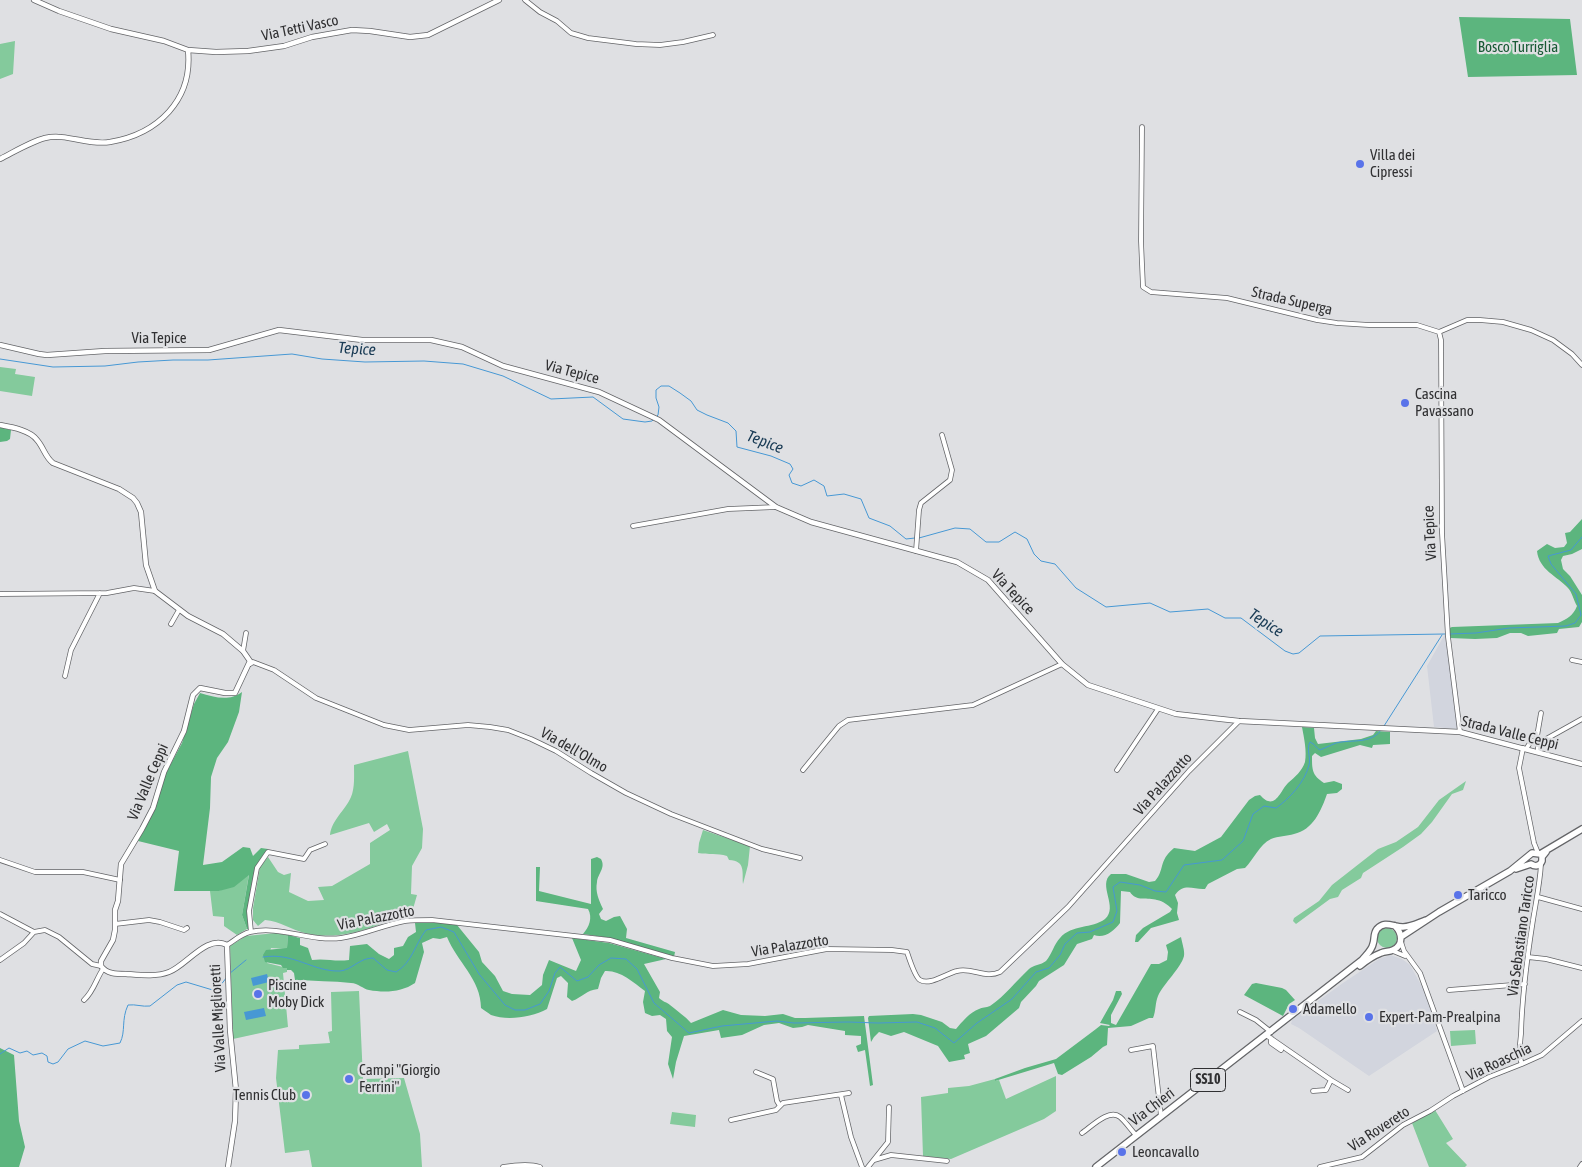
<!DOCTYPE html>
<html>
<head>
<meta charset="utf-8">
<style>
  body { margin:0 }
  canvas { display:block; background:#dfe0e3 }
</style>
</head>
<body>
<canvas width="1582" height="1167"></canvas>
<script>
const c = document.querySelector('canvas').getContext('2d');
c.lineJoin = 'round';
function fillPath(path, color) {
  c.fillStyle = color;
  c.fill(path, 'evenodd');
}
function trace(path, color, width, dash) {
  c.strokeStyle = color;
  c.lineWidth = width;
  c.lineCap = dash ? 'butt' : 'round';
  c.setLineDash(dash || []);
  c.stroke(path);
}
function label(font, color, halo, rows, align = 'center') {
  c.font = font + ' "Asap Condensed",sans-serif';
  c.lineWidth = 4.5;
  c.setLineDash([]);
  c.textBaseline = 'middle';
  c.strokeStyle = halo;
  c.fillStyle = color;
  for (const [text, x, y, turn = 0] of rows) {
    c.save();
    c.translate(x, y);
    c.rotate((+turn || 0) * Math.PI / 180);
    c.textAlign = isNaN(turn) ? turn : align;
    if (halo) c.strokeText(text, 0, 0);
    c.fillText(text, 0, 0);
    c.restore();
  }
}
fillPath(new Path2D(`
  M1445,634L1458,729L1434,727L1427,666Z
  M1390,955L1402,959L1410,965L1426,994L1437,1031L1369,1076L1299,1028L1291,1024L1292,1020L1343,983L1379,959Z`), '#d2d5de');
fillPath(new Path2D(`
  M15,41L13,74L0,79V44Z
  M0,367L16,369L15,374L35,377L32,396L0,391Z
  M408,751L423,829L422,848L412,866L411,894L417,895L413,909C379,926 344,942 305,933C291,930 280,921 265,920L258,926L253,920V908L260,867L268,857L278,872L284,875L291,873L289,892L308,901L324,900L318,887L332,886L370,864V843L390,830L387,824L374,832L369,823L330,835C332,819 345,811 351,797C355,788 354,775 354,765Z
  M1466,781L1463,790L1452,794L1432,822L1421,834L1403,847L1363,873L1361,878L1342,890L1338,897L1330,899L1296,924L1293,921L1294,918L1319,901L1332,885L1378,849L1396,842L1418,827L1439,800Z
  M703,830L750,846L748,865L743,884C742,872 746,861 729,860L727,856C717,853 709,855 698,853L699,843Z
  M249,874L242,915L247,929L237,935L224,926V917L213,916L210,891H219Z
  M1377 938a10 10 0 1 1 20 0a10 10 0 1 1-20 0Z
  M276,933L288,935L287,949L271,948L267,963L287,968V972L283,973L288,1027L233,1039L230,946L246,936Z
  M359,991L363,1079L404,1078L420,1134L422,1167H312L309,1150L285,1153L276,1078L278,1050L299,1049V1045L330,1043L328,1032L332,1031L331,992Z
  M1475,1030L1476,1044L1451,1046L1450,1031Z
  M1056,1076V1111L1044,1119L951,1159L923,1156L921,1097L948,1093V1088L969,1086L995,1079V1081L999,1080L1006,1099Z
  M1435,1110L1453,1139L1446,1143L1467,1165L1465,1167H1429L1412,1123Z
  M672,1112L696,1115L695,1127L670,1124Z`), '#84ca9c');
fillPath(new Path2D(`
  M1459,17L1570,19L1577,75L1468,77Z
  M0,427L11,430L10,439L7,441L0,442Z
  M1582,519V549L1572,554L1563,556L1561,560L1563,569L1570,576L1582,595V622L1579,627L1559,629L1557,633L1528,636L1521,633H1510L1497,638L1475,639L1450,638L1448,637L1447,629L1452,627L1558,623C1567,619 1573,616 1577,606C1574,601 1572,592 1568,588C1557,576 1539,570 1537,551L1547,544L1555,548L1564,547L1567,543L1565,533L1570,532Z
  M242,692L239,712L228,742L217,758L211,777L210,808L203,865L222,862L243,847L250,848L253,856L261,848L268,849L255,868L247,911L249,929H247L242,915L249,875L234,887L219,891H174L179,851L138,841L155,808L166,773L182,743L194,704L200,693C214,697 229,702 242,692Z
  M1302,727L1314,728L1315,738L1318,744L1361,739L1373,735L1376,731L1390,732V744L1373,745L1372,748L1360,745L1321,757L1315,753L1312,756C1312,770 1312,775 1324,783L1334,781L1342,784V789L1337,793L1327,794C1321,811 1313,830 1294,834C1287,836 1278,836 1271,839C1259,845 1254,859 1245,868L1237,869L1208,884L1205,889C1194,890 1184,882 1175,895L1178,903L1177,913L1179,920L1151,928L1138,942H1135L1136,935L1143,928L1170,912L1172,909C1168,905 1163,901 1157,900C1148,897 1136,902 1130,892L1121,891L1120,923C1114,931 1104,939 1094,935L1092,939L1077,944L1064,965L1039,981L1036,986L1021,1002L1019,1008L986,1036L968,1044L970,1053L964,1055L965,1059L949,1062L938,1046L904,1032L891,1036L879,1032L874,1037L871,1042L868,1018L869,1016L913,1014L921,1015L942,1022L950,1028L956,1029C962,1022 970,1012 979,1009C982,1007 986,1008 990,1006C1005,996 1016,981 1029,969C1033,965 1041,965 1046,961C1052,954 1054,944 1060,938C1072,924 1092,929 1105,919C1119,907 1097,885 1111,874H1126L1149,882L1155,881C1165,870 1158,861 1174,848L1195,851L1221,837L1249,800L1255,796L1260,795C1275,812 1280,791 1288,783C1295,777 1302,771 1305,762C1307,751 1304,738 1302,727Z
  M597,857L601,859C606,868 598,873 597,882C595,892 599,900 603,909L599,914L601,919L606,921L614,917L620,916L627,929L626,938L675,952L674,957L610,938L583,934C589,927 593,918 588,909L536,901V867H540L539,891L591,904V859Z
  M432,922L457,925L479,952L482,962L495,976L503,991L512,994L530,995L542,985L543,975L549,960L576,971L581,960L572,938L609,943L666,959L644,964L660,992L659,998C663,1002 667,1002 670,1005C677,1011 685,1016 691,1023L723,1010L741,1015L765,1016L783,1014L795,1018H805L864,1016L873,1085L870,1086L865,1050L858,1052L856,1046L861,1044V1036L845,1035V1031L808,1025L802,1027L793,1028L779,1023L764,1025L742,1035L721,1038L719,1030L684,1036L676,1062L673,1079L668,1064L672,1037L667,1031L666,1019L660,1015L652,1016L645,1013L643,1002L645,991C633,982 620,970 605,971L601,978L598,989C586,990 583,997 572,1001L567,997L568,983L561,976L557,978L547,1009C532,1017 508,1021 491,1015C488,1013 484,1010 481,1008C481,979 457,962 447,937L440,939L433,938L422,943L424,952L415,983C402,992 385,993 369,990C363,989 358,983 351,983C333,981 314,981 295,980L294,973L291,970H287V968H283L281,965L265,962L263,955L266,950L287,948L288,935L300,938V945L308,948L312,960C326,958 334,962 349,960L350,946L367,944L379,954L389,959L394,955V948L403,946L408,937L416,932L415,923Z
  M1181,937C1182,943 1185,951 1184,956C1181,968 1164,983 1158,996C1155,1003 1156,1011 1153,1018H1149L1131,1026L1108,1028L1107,1045L1103,1047L1091,1057L1062,1075L1058,1074L1054,1063L995,1081V1079L1025,1068L1056,1059L1096,1029L1101,1025L1109,1026L1110,1025L1100,1023L1113,1000L1116,991H1121L1122,994L1111,1015V1023L1116,1025L1151,964H1159L1167,960L1168,952L1166,945Z
  M1256,983L1282,988L1286,990L1295,1000L1289,1004L1283,1016L1244,995L1252,984Z
  M0,1048L14,1055L19,1121L25,1147L19,1167H0Z`), '#5cb57e');
fillPath(new Path2D(`
  M267,974L269,982L253,986L251,978Z
  M264,1008L266,1016L246,1020L244,1012Z`), '#4798d4');
trace(new Path2D(`
  M0,359L53,367L105,366L138,362L173,360H208L292,354L322,359L365,362L424,361L463,364L503,376L551,399L593,397L623,419L645,422L652,421L658,415L659,407L656,398V390L661,386H669L680,393L691,401L697,410L707,415L728,423L736,431L737,447L771,456L790,464L793,469L789,475L792,483L801,486L814,480L824,486L827,496L844,494L861,499L869,518L890,526L906,539L915,538
  M919,538L955,528L970,529L986,542H999L1015,532L1027,539L1034,554L1041,561L1055,564L1076,588L1106,607L1150,603L1170,612L1208,609L1225,618H1241L1285,651L1293,654L1299,653L1320,636L1445,634
  M1449,634L1476,633L1509,628L1566,626L1575,623L1581,615L1576,594L1551,564L1548,556L1571,550L1582,537
  M1384,726L1442,635
  M263,957C294,952 313,972 340,971C352,970 359,958 373,958L387,970L396,972C412,963 415,944 426,930L441,927L454,932L479,974L505,1005L515,1010H525L540,1004L549,991L555,973L560,967L577,981L588,977L599,965L611,958L626,959L637,969L654,1003L689,1033L722,1026L777,1021L794,1023L848,1022L878,1023L917,1022L935,1028L954,1043L977,1023L1012,999L1036,972L1049,968L1060,955L1065,944L1077,933L1090,932L1113,922L1117,911L1113,887L1120,882L1140,885L1155,891L1166,892L1184,865L1222,860L1243,841L1253,814L1264,806L1276,808C1289,799 1305,782 1309,765C1311,757 1306,749 1310,742C1315,744 1316,748 1320,750C1325,748 1331,745 1336,743C1352,739 1371,745 1382,729
  M229,974L246,960
  M0,1054L9,1048L20,1053L27,1051L33,1055L42,1053L47,1056L48,1062L53,1064L58,1062L68,1049L85,1041L103,1046L120,1043C126,1031 121,1020 128,1005C136,1004 142,1007 150,1006L177,985L186,982L216,991L227,977`), '#4798d4', 1);
const minor = new Path2D(`
  M525,0L540,12L557,21L571,33L588,38L636,44L660,45L683,42L713,35
  M1142,127L1141,241L1143,287L1151,292L1227,298L1317,320L1337,323L1369,325H1417L1439,332L1467,320H1480L1503,322L1531,330L1553,340L1572,354L1582,365
  M1439,332L1441,340L1442,533L1448,637L1460,732
  M633,526L728,509L776,507
  M916,551L919,510L921,503L950,480L952,470L942,435
  M0,594L107,593L134,588L155,591
  M171,624L179,610
  M243,651L246,633
  M1572,660L1582,662
  M250,664L253,662L274,670L316,698L384,725L409,730L468,725L490,727L508,730L531,739L556,751L591,773L626,793L671,814L762,849L800,858
  M65,676L71,650L100,593
  M1536,742L1541,713
  M1538,746L1548,738L1582,719
  M1523,748L1519,768L1534,843L1538,853
  M1526,749L1530,743L1533,741L1536,742L1538,746V752
  M803,770L839,726L848,720L973,705L1062,664
  M1117,770L1158,709
  M0,860L35,872H83L120,880
  M1538,897L1582,909
  M0,914L34,932L45,930L59,937L92,964L101,966
  M115,924L149,920L160,922L184,930L187,928
  M251,932L249,911L257,868L268,852L304,859L310,850L325,844
  M1401,942L1404,951L1420,973L1463,1091
  M227,945C234,941 241,934 250,932C280,925 310,942 341,938C363,935 383,925 405,921C414,920 423,920 432,920L610,940L672,958L713,966L748,964L827,949L892,950L907,952C909,958 915,977 920,980C930,986 947,973 957,971C972,967 985,979 1000,972L1068,907L1189,771L1239,721
  M1393,951L1405,956
  M1528,957L1546,959L1582,968
  M0,960L24,943L34,932
  M1449,990L1525,984
  M84,1000C94,991 96,979 103,969
  M1240,1012L1256,1020L1271,1032
  M1266,1035L1331,1080L1326,1090L1313,1091
  M1271,1038V1043L1281,1050
  M1131,1050L1153,1046L1161,1116
  M1522,1064C1518,1056 1520,1044 1521,1034C1522,996 1527,958 1533,920C1536,901 1540,883 1541,864
  M756,1072L773,1079L777,1101L780,1106
  M1331,1080L1348,1090
  M841,1095L851,1137L862,1167
  M731,1120L776,1110L783,1103L849,1093
  M1082,1133C1091,1127 1109,1108 1120,1117C1126,1122 1131,1130 1136,1135
  M874,1160L891,1155L947,1161
  M503,1167C515,1165 529,1163 540,1167
  M868,1167L888,1142L889,1107
  M1320,1167L1362,1157L1403,1125L1430,1111L1453,1096L1489,1077L1522,1064L1542,1055L1582,1021
  M1580,1167L1582,1164`);
const tertiary = new Path2D(`
  M34,0L59,11L111,29L164,41L188,50L216,52L248,51L284,46L312,37L352,30L370,31L410,37L428,35L499,0
  M0,159C14,152 30,142 45,138C67,133 88,146 110,142C158,134 193,100 188,50
  M0,345L39,354L47,355L105,351L209,350L279,330L362,340H431L462,347L503,366L599,392L659,420L776,507L811,522L957,562L988,580L1062,664L1088,685L1176,714L1239,721L1460,732L1582,764
  M0,425C11,427 30,430 37,440C44,448 45,457 53,463L119,489L133,498L137,503L141,512L146,565L155,591L188,616L223,634L243,651L250,661L235,693H225L200,688L193,695L184,731L164,772L153,808L142,829L121,864L118,901L115,910V930L113,940L101,961V966C107,974 116,974 126,974C140,975 156,977 169,972C186,966 207,934 227,945L230,1030L236,1090L235,1121L228,1167`);
const primary = new Path2D(`
  M1516,869L1531,864C1535,867 1540,866 1542,861V857L1546,852
  M1401,937L1439,912L1510,871L1532,853L1540,854L1582,829
  M1360,966C1366,961 1373,956 1381,953C1385,951 1389,952 1393,950C1404,945 1402,933 1395,926
  M1096,1167L1362,960C1366,955 1372,950 1373,944C1375,939 1373,934 1377,929C1385,920 1393,927 1403,927C1411,927 1418,923 1426,920`);
trace(minor, '#646568', 5.5);
trace(tertiary, '#646568', 6);
trace(primary, '#646568', 8);
trace(minor, '#fff', 4);
trace(tertiary, '#fff', 4.5);
trace(primary, '#fff', 5.5);
for (const [x, y, r, color] of [
  [1360,164,5,"#5973e9"],
  [1405,403,5,"#5973e9"],
  [1458,895,5,"#5973e9"],
  [258,994,5,"#5973e9"],
  [1293,1009,5,"#5973e9"],
  [1369,1017,5,"#5973e9"],
  [349,1079,5,"#5973e9"],
  [306,1095,5,"#5973e9"],
  [1122,1152,5,"#5973e9"]
]) {
  const dot = new Path2D();
  dot.arc(x, y, r, 0, 2 * Math.PI);
  c.fillStyle = color;
  c.fill(dot);
  trace(dot, '#dfe0e3', 2);
}
for (const [x, y, w] of [
  [1208,1080,35]
]) {
  const box = new Path2D();
  box.roundRect(x - w / 2, y - 11.5, w, 23, 4);
  c.fillStyle = '#dfe0e3';
  c.fill(box);
  trace(box, '#303032', 1);
}
label('bold 14px', '#303032', null, [
  ["SS10",1208,1080]
]);
label('15px', '#303032', '#dfe0e3', [
  ["Via Tetti Vasco",300,28,-12],
  ["Strada Superga",1292,301,13],
  ["Via Tepice",159,338],
  ["Via Tepice",572,372,15],
  ["Via Tepice",1430,533,-93],
  ["Via Tepice",1013,592,47],
  ["Strada Valle Ceppi",1510,733,14],
  ["Via dell'Olmo",574,750,30],
  ["Via Valle Ceppi",148,782,-67],
  ["Via Palazzotto",1163,784,-48],
  ["Via Palazzotto",376,918,-11],
  ["Via Sebastiano Taricco",1521,936,-82],
  ["Via Palazzotto",790,946,-9],
  ["Via Valle Miglioretti",218,1018,-93],
  ["Via Roaschia",1499,1062,-25],
  ["Via Chieri",1152,1107,-37],
  ["Via Rovereto",1379,1129,-33]
]);
label('15px', '#175934', '#dfe0e3', [
  ["Bosco Turriglia",1518,47]
]);
label('15px', '#303032', '#dfe0e3', [
  ["Villa dei",1370,155],
  ["Cipressi",1370,172],
  ["Cascina",1415,394],
  ["Pavassano",1415,411],
  ["Taricco",1468,895],
  ["Piscine",268,985],
  ["Moby Dick",268,1002],
  ["Adamello",1303,1009],
  ["Expert-Pam-Prealpina",1379,1017],
  ["Campi \"Giorgio",359,1070],
  ["Ferrini\"",359,1087],
  ["Tennis Club",296,1095,"right"],
  ["Leoncavallo",1132,1152]
], 'left');
label('italic 16px', '#183a54', '#dfe0e3', [
  ["Tepice",357,349,4],
  ["Tepice",765,442,21],
  ["Tepice",1266,623,33]
]);
</script>
</body>
</html>
